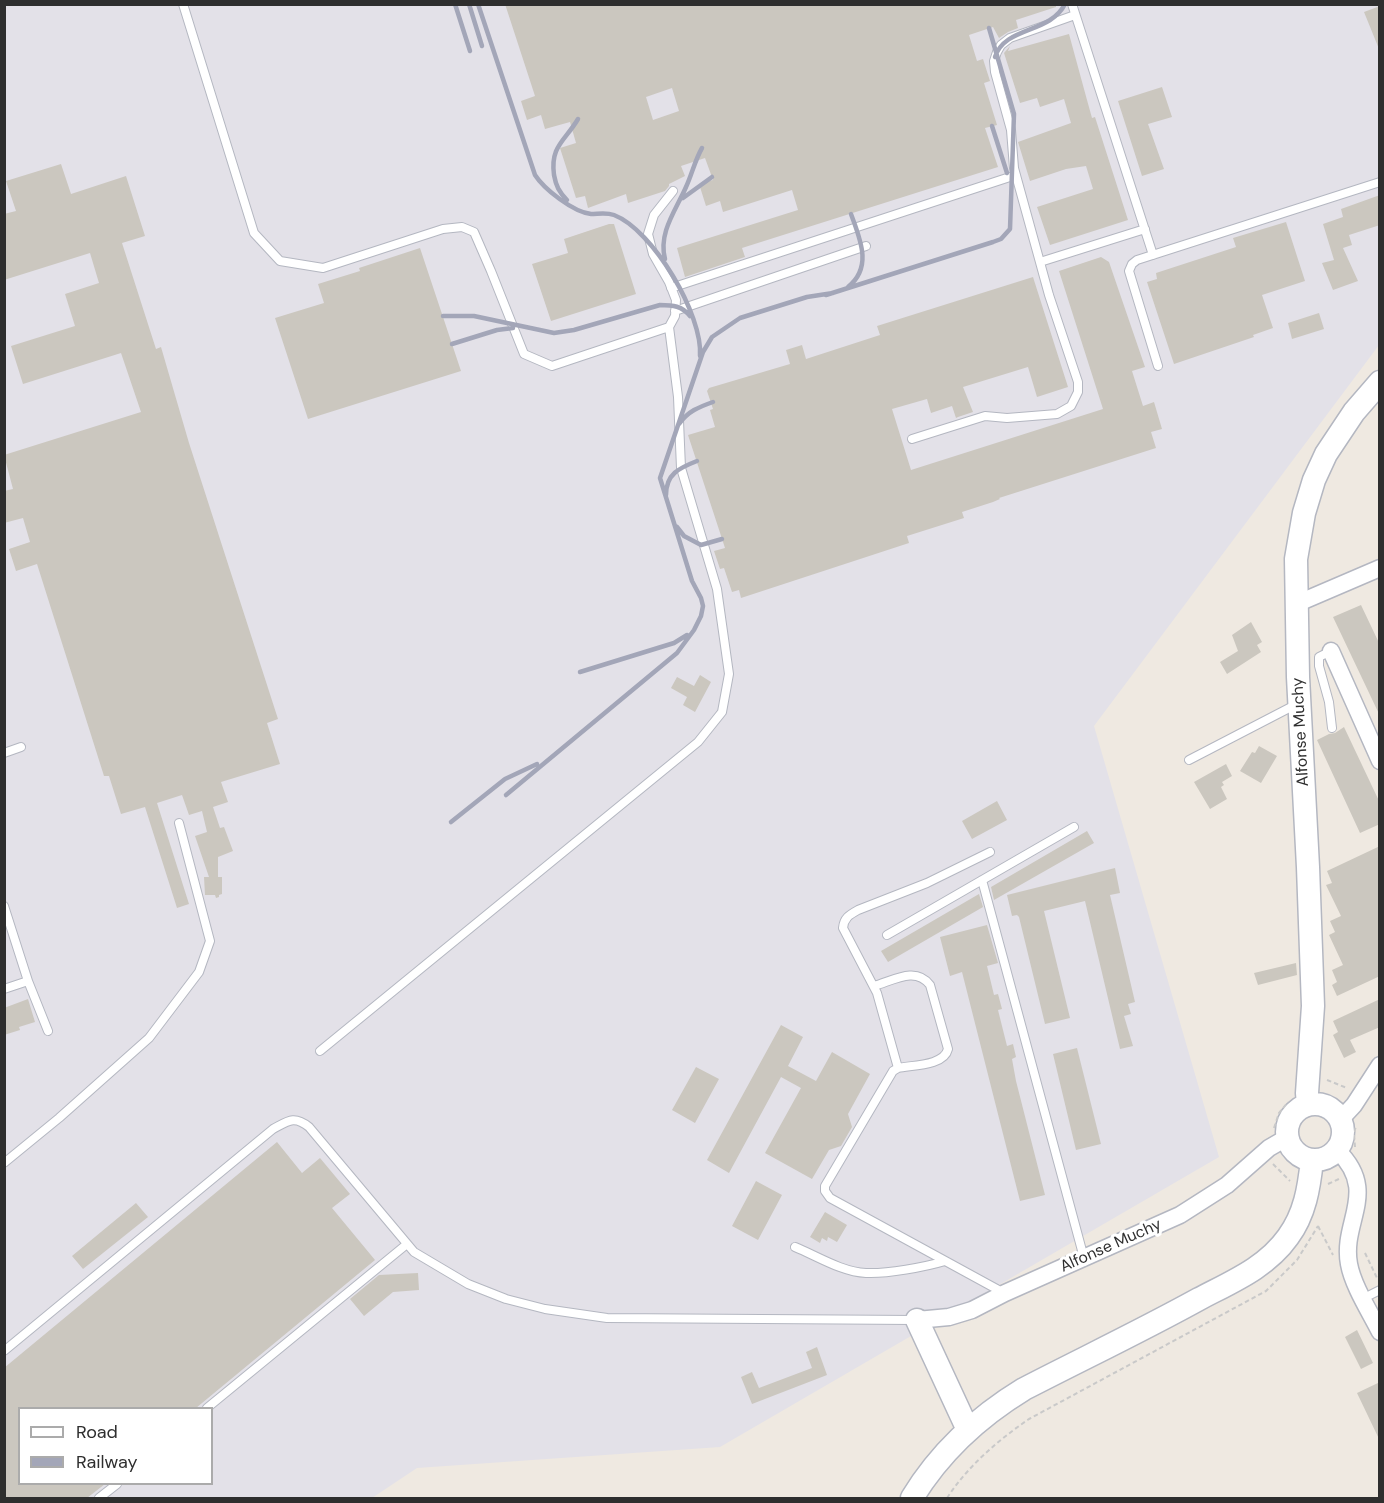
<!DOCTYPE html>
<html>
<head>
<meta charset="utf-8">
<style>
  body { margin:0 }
  #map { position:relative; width:1384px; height:1503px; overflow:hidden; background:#efe9e1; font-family:"DM Sans",sans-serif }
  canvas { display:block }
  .frame { position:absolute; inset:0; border:6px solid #2e2e2e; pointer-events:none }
  .legend { position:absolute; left:18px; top:1407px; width:195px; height:78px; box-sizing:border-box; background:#fff; border:2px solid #ababab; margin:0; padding:8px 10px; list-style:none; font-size:18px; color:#2e2e2e }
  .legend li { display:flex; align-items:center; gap:12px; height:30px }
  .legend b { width:30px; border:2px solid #ababab }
</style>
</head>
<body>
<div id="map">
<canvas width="1384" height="1503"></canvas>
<div class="frame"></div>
<ul class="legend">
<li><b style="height:8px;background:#fff"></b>Road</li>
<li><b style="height:8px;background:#a3a6b8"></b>Railway</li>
</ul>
</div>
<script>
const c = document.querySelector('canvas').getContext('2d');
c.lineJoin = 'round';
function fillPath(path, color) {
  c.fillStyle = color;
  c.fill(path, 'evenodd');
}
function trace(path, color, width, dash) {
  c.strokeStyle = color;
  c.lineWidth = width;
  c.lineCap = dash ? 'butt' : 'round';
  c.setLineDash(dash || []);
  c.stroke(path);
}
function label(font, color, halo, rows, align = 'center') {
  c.font = font + ' "DM Sans",sans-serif';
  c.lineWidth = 6;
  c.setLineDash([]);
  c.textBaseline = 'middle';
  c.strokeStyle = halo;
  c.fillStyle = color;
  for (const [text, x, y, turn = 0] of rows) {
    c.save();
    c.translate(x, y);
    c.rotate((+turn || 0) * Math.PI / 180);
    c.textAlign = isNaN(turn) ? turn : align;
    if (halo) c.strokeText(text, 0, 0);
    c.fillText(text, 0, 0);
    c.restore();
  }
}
fillPath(new Path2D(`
  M5,5H1379V345L1094,726L1219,1157L720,1447L417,1468L372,1498H5ZM20,1408H212V1484H20Z`), '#e3e1e8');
fillPath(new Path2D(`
  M505,4H1056V7L1016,20L1018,28L1008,32L999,38L993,27L969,35L977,61L983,59L990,81L984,83L997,125L985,128L998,167L742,248L745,257L685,277L677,248L798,210L792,190L723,212L720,201L706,206L700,187L704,182L713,180L705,158L681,166L685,176L669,184V186L665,191L628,203L626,194L588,208L585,196L576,198L560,148L576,143L570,122L545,129L541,115L527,120L521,101L535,96ZM672,88L679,111L653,120L646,97Z
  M1380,6V48L1379,49L1364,12Z
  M1069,34L1087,100L1092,118L1095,117L1128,220L1050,245L1037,207L1093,189L1086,166L1066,169L1030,181L1018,142L1071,123L1064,99L1040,107L1037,98L1020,103L1004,53L1010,46L1008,51Z
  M1162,87L1172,117L1148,124L1164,169L1142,176L1118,101Z
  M61,164L71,194L126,176L145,236L122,243L156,349L161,347L189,443L278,719L267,723L280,764L221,782L228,802L213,807L220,828L224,827L233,851L218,857V877H222V894L219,895V897L216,898L215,895H205L204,877H209L195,836L207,832L202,811L189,815L182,795L157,803L189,904L177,908L145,807L121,814L109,776H104L37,564L16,571L9,549L30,542L23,518L4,523V491L13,489L4,455L141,412L121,353L23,384L11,346L75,326L65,294L99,283L90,253L4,280V214L16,211L6,181Z
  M1380,195V225L1349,235L1352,245L1343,248L1358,281L1333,290L1322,263L1334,260L1323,224L1343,217L1341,209Z
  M1286,222L1305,281L1262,295L1273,328L1253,335L1254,337L1174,364L1147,282L1157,279L1156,273L1236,247L1233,238Z
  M609,224H614L636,294L551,321L532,264L568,253L564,239Z
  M420,248L461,371L308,419L275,318L324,303L318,284L360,271L359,268Z
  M1101,257L1109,262L1145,367L1132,371L1143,406L1154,402L1162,429L1151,432L1156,448L999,498L1000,499L993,502L962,512L964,518L907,536L909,543L741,598L739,590L732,592L724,568L720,569L714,551L725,548L688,435L715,427L710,410L713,409L707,391L709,388L790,364L786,350L802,345L806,359L880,335L877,326L1033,277L1068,387L1037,397L1028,367L963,387L973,412L958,417L956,418L952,406L931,413L927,399L892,409L911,470L1103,409L1059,271Z
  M1319,313L1324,329L1292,339L1288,323Z
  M1361,605L1380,645V716L1333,617Z
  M1251,622L1262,642L1257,645L1261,652L1227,674L1220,662L1238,651L1232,635Z
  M700,675L711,682L695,712L683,705L687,697L671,688L677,677L694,686Z
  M1344,727L1380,803V824L1360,833L1317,740L1329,734L1335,733Z
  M1259,746L1277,756L1261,783L1240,771L1252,752L1255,753Z
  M1226,764L1232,776L1222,782L1224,785L1221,787L1227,799L1210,809L1194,782Z
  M997,801L1007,820L972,839L962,821Z
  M1087,831L1094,843L994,900L991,887Z
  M1380,846V976L1337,996L1332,985L1337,982L1332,970L1343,965L1329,935L1335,932L1330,921L1341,916L1326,885L1332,883L1327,871Z
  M1115,868L1120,893L1110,895L1135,1002L1128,1004L1131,1014L1124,1016L1133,1046L1120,1049L1085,901L1044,911L1070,1018L1045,1024L1019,917L1017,915L1012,916L1007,895Z
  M979,894L983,907L888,962L881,951Z
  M987,925L998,963L987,966L994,995L998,994L1002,1009L998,1010L1007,1046L1013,1044L1016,1057L1012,1059L1016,1081L1045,1195L1020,1201L962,972L950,976L940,937Z
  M1296,963L1297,975L1258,985L1254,973Z
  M28,999L35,1022L19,1027L20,1030L4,1035V1008Z
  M1380,999V1027L1350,1040L1356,1052L1344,1058L1333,1035L1338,1032L1333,1021Z
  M781,1025L803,1037L788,1066L816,1081L832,1052L870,1074L848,1114L852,1127L841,1146L829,1150L812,1179L765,1153L801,1088L781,1077L729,1173L707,1160Z
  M1077,1048L1101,1144L1076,1150L1053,1054Z
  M696,1067L719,1079L695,1123L672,1110Z
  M277,1142L302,1173L320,1158L350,1194L332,1208L375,1260L196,1408H20V1484H105L87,1498H4V1368Z
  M756,1181L782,1195L758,1240L732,1226Z
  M136,1203L148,1217L83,1269L72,1256Z
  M825,1212L847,1225L837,1242L828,1237L827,1241L822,1238L820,1243L810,1237Z
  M418,1273L419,1290L393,1292L364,1316L350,1299L379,1275Z
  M1357,1330L1373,1363L1361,1369L1345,1337Z
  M817,1347L827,1375L752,1404L741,1377L752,1372L759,1388L812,1368L806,1352Z
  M1380,1382V1441L1357,1393Z`), '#cbc7bf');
const service = new Path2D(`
  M183,4L254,233L280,261L323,268L443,229L462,227L474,232L491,271L524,354L552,366L669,327
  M1072,4L1153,255
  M1040,262L1145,229
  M671,288L1016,175
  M675,311L866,246
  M1158,366L1129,271L1132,264L1137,260L1380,182
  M912,439L985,416L1007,418L1057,414L1071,406L1078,392V382L1049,295L1014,168L1011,130L995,72L994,61L997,52L1001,45L1010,38L1075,15
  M1331,651L1319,657V666L1329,702L1332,728
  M4,753L21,747
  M1189,760L1297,704
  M982,880L1084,1258
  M4,906L28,981L4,989
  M887,935L1074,827
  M28,981L48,1031
  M874,986C894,980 916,966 930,985L948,1049C944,1066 912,1065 898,1068L893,1071L825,1186V1191L830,1198L1004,1293
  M320,1051L698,742L722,712L729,674L717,589L681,468L678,397L669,327L675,316L676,300L669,282L653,254L648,234L654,215L673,191
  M898,1068L877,993L843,928C844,918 849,915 858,910L927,883L990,852
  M4,1163L59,1118L149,1038L199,972L210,941L179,823
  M795,1247C817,1256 842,1272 866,1273C887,1274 925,1267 945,1261
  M1364,1298L1380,1290
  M4,1351L273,1129C288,1121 294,1115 309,1127L414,1252L468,1284L506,1299L545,1309L607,1318L916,1320
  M207,1408L407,1244
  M99,1498L117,1484`);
const minor = new Path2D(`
  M1296,604L1380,568
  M1331,651L1380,761
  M1341,1119L1354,1105L1380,1065
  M1337,1150C1380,1192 1341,1221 1349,1264C1353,1286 1370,1312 1380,1332
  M917,1320L949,1317L972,1310L1005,1293L1180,1215L1227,1185L1269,1148L1288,1137`);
const secondary = new Path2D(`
  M1287 1132a28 28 0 1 1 56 0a28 28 0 1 1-56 0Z
  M1308,1104L1307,1093L1313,1006L1308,867L1298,677L1296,559L1304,513L1314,480L1326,454L1354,412L1380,382
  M917,1320L968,1430
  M912,1498C940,1452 978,1417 1024,1389C1082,1359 1141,1331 1199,1299C1231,1282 1266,1268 1288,1237C1305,1214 1309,1188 1312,1160`);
trace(service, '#b4b7c1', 10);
trace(minor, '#b4b7c1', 19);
trace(secondary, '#b4b7c1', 25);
trace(new Path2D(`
  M1327,1080L1347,1088
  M1274,1128L1279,1113L1288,1102
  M1355,1147L1354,1133L1356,1126
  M1273,1164L1290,1181
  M1328,1184L1339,1179
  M1318,1226L1333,1255
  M1365,1253L1378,1280
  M947,1498C968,1466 997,1441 1029,1419L1266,1291L1297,1260L1318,1226`), '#c9c9c9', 2, [4.5, 3]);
trace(service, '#fff', 8);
trace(minor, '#fff', 16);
trace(secondary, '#fff', 22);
trace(new Path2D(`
  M455,4L470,51
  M469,4L482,46
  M478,4L535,175C544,189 573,212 591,214C598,214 606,212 614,215C653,230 703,315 700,356
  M995,57C1005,26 1050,34 1065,4
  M992,126L1007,173
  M683,198L712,177
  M567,200C559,192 556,186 554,175C550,146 565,141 578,119
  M665,259C658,233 676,210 686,187C692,174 695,160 702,148
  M848,287C873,267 860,239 851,214
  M826,295L993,242L1001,239L1010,229L1014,114L989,28
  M443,316H474L554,333L574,330L660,305C673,305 682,306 690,316
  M452,344L497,330L513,328
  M679,424C688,411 699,407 713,402
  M666,495C666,474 679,468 697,461
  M677,527L684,536L701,545L722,539
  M580,672L674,643L687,635
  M506,795L677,653L694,630L701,616L703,606L701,598L692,581L660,478L703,352L712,337L740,318L807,297L833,293
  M451,822L505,779L537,764`), '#a3a6b8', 4.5);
label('16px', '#2e2e2e', '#fff', [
  ["Alfonse Muchy",1301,732,-93],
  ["Alfonse Muchy",1111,1246,-24]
]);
</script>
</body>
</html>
